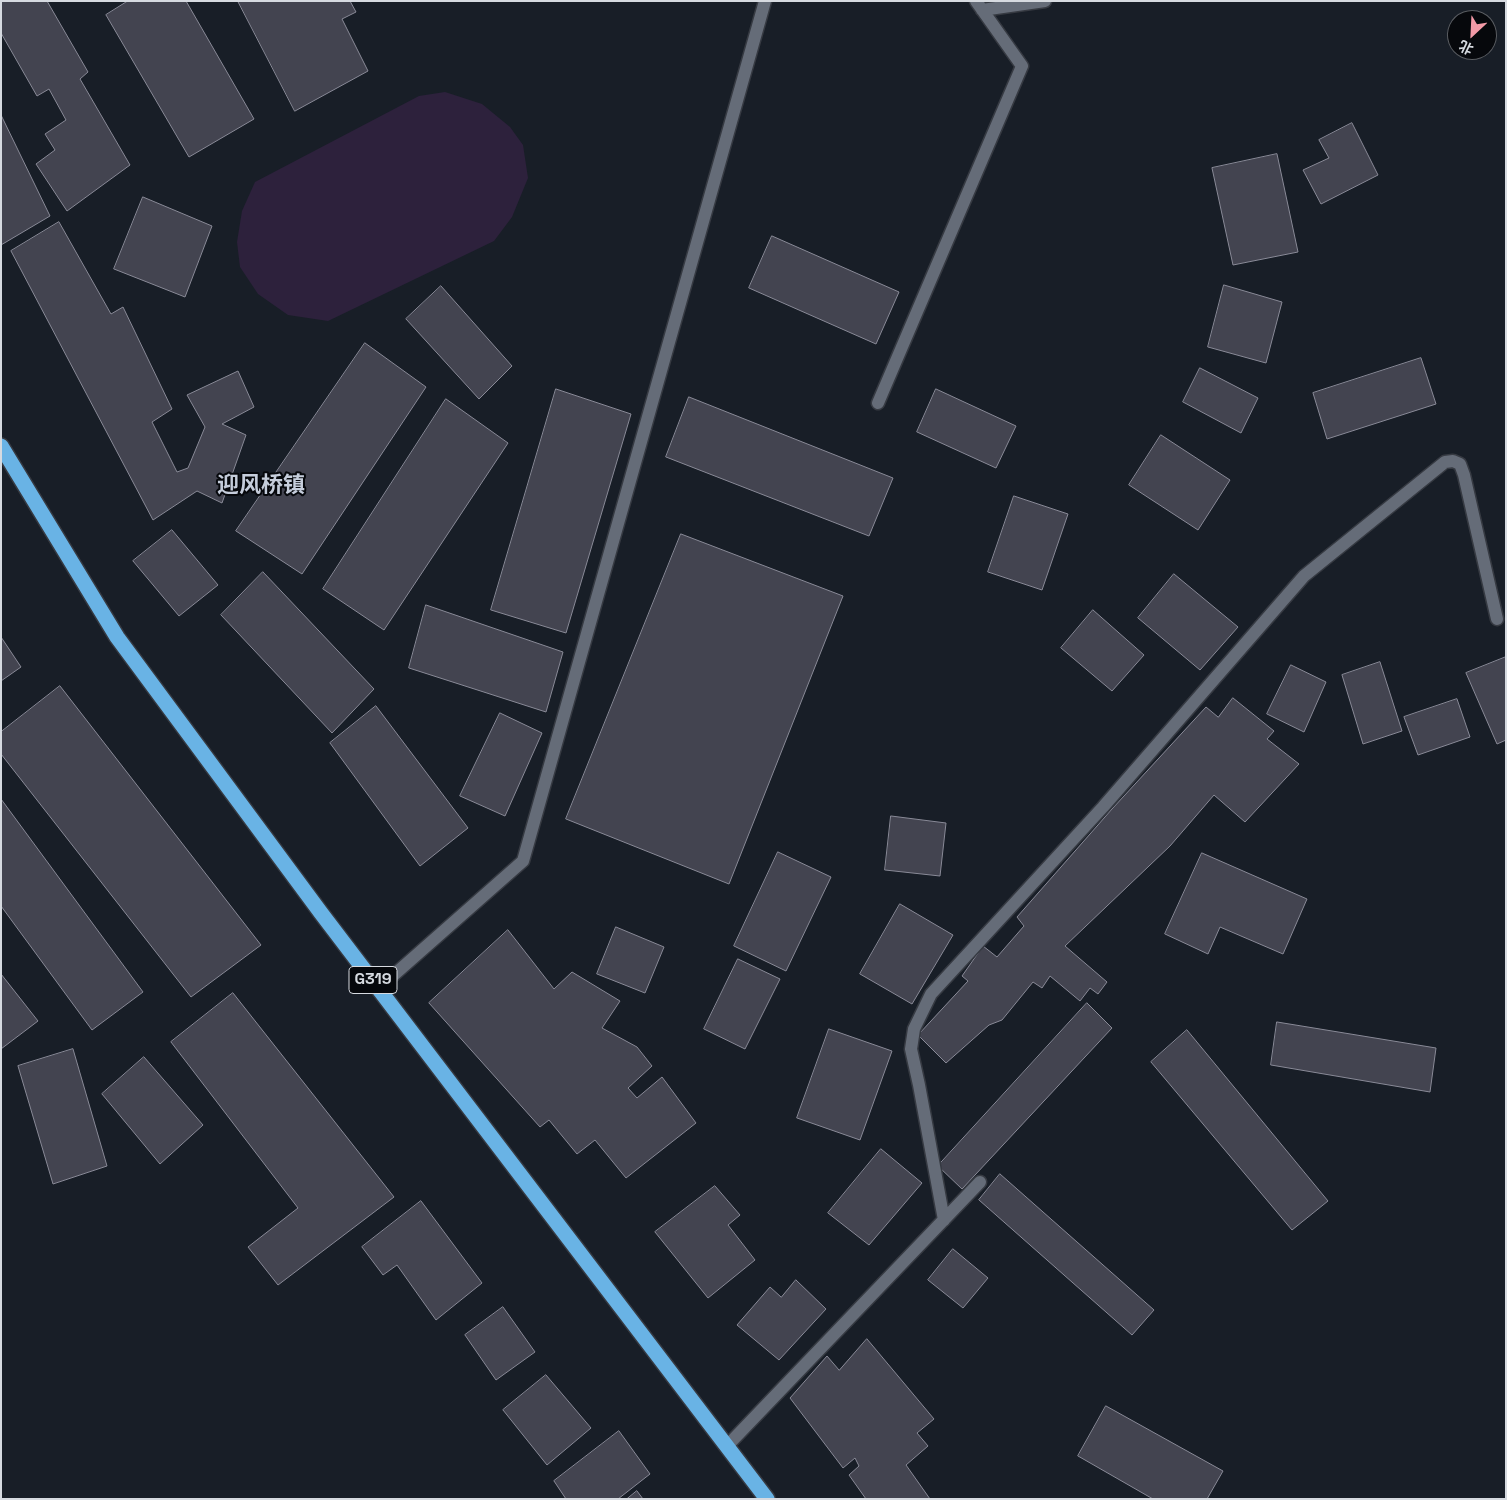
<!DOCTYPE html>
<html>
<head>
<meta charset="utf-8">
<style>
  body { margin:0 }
  #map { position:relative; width:1507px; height:1500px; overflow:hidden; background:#181e27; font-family:"Space Grotesk","Noto Sans SC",sans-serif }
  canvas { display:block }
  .frame { position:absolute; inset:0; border:2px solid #d6dae0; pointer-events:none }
  .north { position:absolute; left:1447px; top:10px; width:50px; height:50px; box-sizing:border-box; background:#06080c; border:1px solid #595c61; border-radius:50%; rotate:205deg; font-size:14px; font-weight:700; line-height:20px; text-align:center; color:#d6dae0 }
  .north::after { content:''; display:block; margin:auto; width:18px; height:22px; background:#f39aa7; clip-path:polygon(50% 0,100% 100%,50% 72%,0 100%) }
</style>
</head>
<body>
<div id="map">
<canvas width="1507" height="1500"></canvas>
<div class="frame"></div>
<div class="north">北</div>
</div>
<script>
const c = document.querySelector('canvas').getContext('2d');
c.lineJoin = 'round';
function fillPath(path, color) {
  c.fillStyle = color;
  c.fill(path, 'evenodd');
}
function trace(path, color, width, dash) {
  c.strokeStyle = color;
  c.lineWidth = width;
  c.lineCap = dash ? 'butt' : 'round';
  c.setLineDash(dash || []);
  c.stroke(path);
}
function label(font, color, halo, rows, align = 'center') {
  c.font = font + ' "Space Grotesk","Noto Sans SC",sans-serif';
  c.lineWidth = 4;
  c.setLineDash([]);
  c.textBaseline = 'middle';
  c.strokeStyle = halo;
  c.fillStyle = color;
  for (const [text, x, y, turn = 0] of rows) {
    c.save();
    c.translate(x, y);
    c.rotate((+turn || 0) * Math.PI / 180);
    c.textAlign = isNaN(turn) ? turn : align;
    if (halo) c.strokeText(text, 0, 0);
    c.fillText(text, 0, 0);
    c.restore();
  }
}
fillPath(new Path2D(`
  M445,92L482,104L510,127L523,145L528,178L512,217L494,241L328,321L288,315L258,294L240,267L237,242L242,211L255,182L419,96Z`), '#2d213c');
const building = new Path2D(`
  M1,1H47L88,72L80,79L130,165L67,211L36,164L55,150L45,134L66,120L49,89L37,96L1,33Z
  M128,1H186L254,119L189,157L106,15Z
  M238,1H350L356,12L342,19L368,71L295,111Z
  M1,115L50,216L1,245Z
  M1352,123L1378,175L1321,204L1303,170L1329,158L1319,140Z
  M1277,154L1298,252L1233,265L1212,168Z
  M143,197L212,226L185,297L114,269Z
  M59,222L111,314L123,307L172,409L152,422L177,472L188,468L205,427L187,395L238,371L254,407L222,424L246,435L222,503L197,491L153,520L11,251Z
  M772,236L899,292L876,344L749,288Z
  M1224,285L1282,302L1266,363L1208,347Z
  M441,286L512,366L479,399L406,319Z
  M365,343L426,387L302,574L236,531Z
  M1421,358L1436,404L1327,439L1313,393Z
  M1200,368L1258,398L1241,433L1183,402Z
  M556,389L631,414L566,633L491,610Z
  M936,389L1016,426L996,468L917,432Z
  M689,397L893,478L869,536L666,457Z
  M446,399L508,443L384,630L323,589Z
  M1161,435L1230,480L1198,530L1129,485Z
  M1014,496L1068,514L1042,590L988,572Z
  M172,530L218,585L179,616L133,561Z
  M681,534L843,596L729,884L566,819Z
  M263,572L374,689L332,733L221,615Z
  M1174,574L1238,627L1200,670L1138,618Z
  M426,605L563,652L546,712L409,668Z
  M1093,610L1144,655L1112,691L1061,648Z
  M1,637L21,667L1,681Z
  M1506,657V740L1497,744L1466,673Z
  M1380,662L1402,731L1363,744L1342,675Z
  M1291,665L1326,682L1304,732L1267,714Z
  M60,686L261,945L191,997L1,754V732Z
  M1233,698L1274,731L1267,739L1299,764L1245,822L1214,795L1170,846L1065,946L1107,982L1098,994L1090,988L1080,1001L1050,976L1042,988L1033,982L1002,1020L989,1025L946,1063L918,1035L968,981L962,976L983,946L997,957L1024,926L1017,917L1112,809L1206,707L1218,717Z
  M1457,699L1470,737L1418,755L1404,717Z
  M376,706L468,828L420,866L330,743Z
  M500,713L542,733L505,816L460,796Z
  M1,799L143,992L92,1030L1,906Z
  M891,816L946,823L940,876L885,870Z
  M778,852L831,877L786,971L734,946Z
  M1202,853L1307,899L1283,954L1220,927L1208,954L1165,934Z
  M900,904L953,935L912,1004L860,974Z
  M616,927L664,947L645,993L597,974Z
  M508,930L554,989L572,972L620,1001L602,1028L637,1047L652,1066L628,1088L637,1098L662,1077L696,1123L626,1178L595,1140L577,1154L549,1120L540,1127L429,1003Z
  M738,959L780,979L745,1049L704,1029Z
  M1,974L38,1021L1,1049Z
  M233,993L394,1197L278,1285L248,1247L298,1208L171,1042Z
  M1087,1003L1112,1028L962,1189L938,1166Z
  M1277,1022L1436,1048L1430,1092L1271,1065Z
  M829,1029L892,1051L860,1140L797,1118Z
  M1187,1030L1328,1201L1292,1230L1151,1062Z
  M73,1049L107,1166L53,1184L18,1066Z
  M144,1057L203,1125L160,1164L102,1094Z
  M881,1149L922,1183L869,1245L828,1213Z
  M1000,1174L1154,1310L1132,1335L979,1200Z
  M715,1186L740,1215L728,1225L755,1260L708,1298L655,1232Z
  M421,1201L482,1283L436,1320L397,1265L383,1275L362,1247Z
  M953,1249L988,1278L963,1308L928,1280Z
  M796,1280L826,1309L779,1360L737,1325L770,1287L781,1297Z
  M503,1307L535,1352L496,1380L465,1335Z
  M867,1339L934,1419L917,1433L928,1446L906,1465L930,1499H866L849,1475L859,1466L855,1458L843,1468L790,1398L827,1356L839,1370Z
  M546,1375L591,1428L547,1465L503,1410Z
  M1106,1406L1223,1471L1207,1499H1153L1078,1456Z
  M619,1431L650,1474L618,1499H566L554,1481Z
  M637,1491L643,1499H627Z`);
fillPath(building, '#434450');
trace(building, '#898a97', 1);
const minor = new Path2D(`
  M982,10L1045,1
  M878,403L1022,66L976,1
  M379,988L523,861L765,1
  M944,1220L919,1085L911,1049L914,1029L931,994L1103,807L1304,576L1445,462L1453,461L1460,464L1464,475L1497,619
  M727,1446L980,1182`);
const highway = new Path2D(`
  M1,446L117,637L321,913L767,1499`);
trace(minor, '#363a42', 15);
trace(highway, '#363a42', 18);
trace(minor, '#656c78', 12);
trace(highway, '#69b3e5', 15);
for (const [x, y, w] of [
  [373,980,48]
]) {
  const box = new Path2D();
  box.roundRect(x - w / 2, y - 13.5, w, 27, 4);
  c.fillStyle = '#06080c';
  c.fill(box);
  trace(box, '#d6dae0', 1);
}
label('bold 16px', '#d6dae0', null, [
  ["G319",373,980]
]);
label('bold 22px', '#c5cddb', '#06080c', [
  ["迎风桥镇",261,486]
]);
</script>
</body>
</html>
